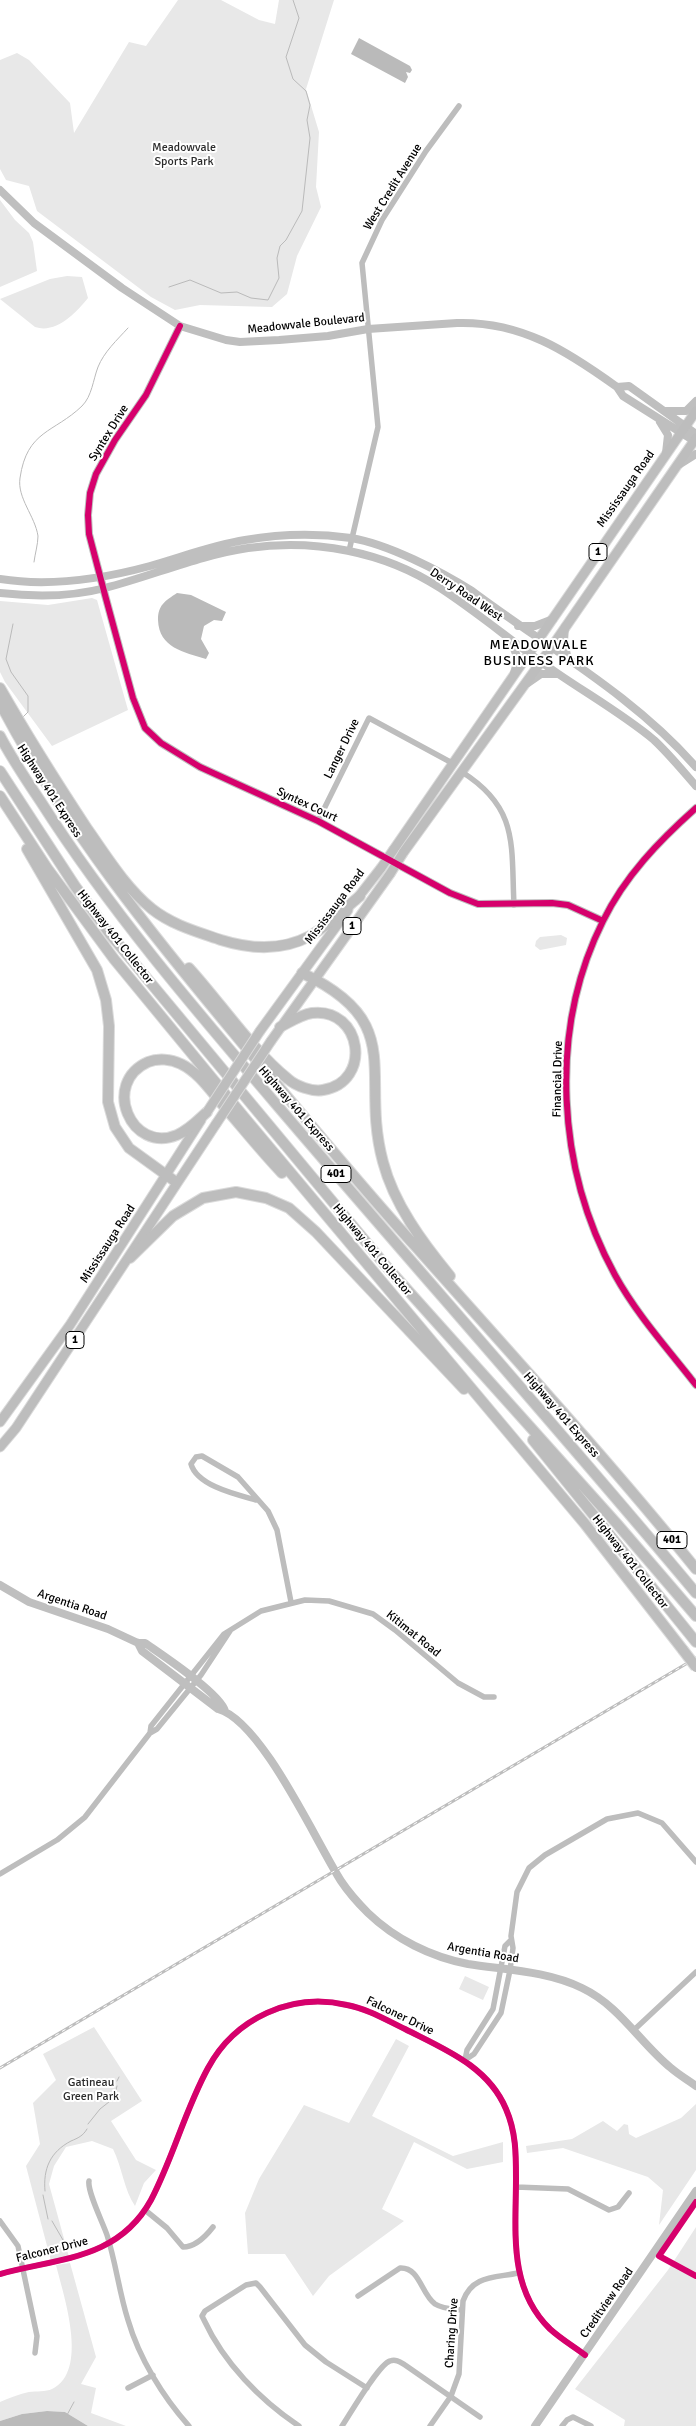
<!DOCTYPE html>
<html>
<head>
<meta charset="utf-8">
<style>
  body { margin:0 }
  canvas { display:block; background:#fff }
</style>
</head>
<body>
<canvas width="696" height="2426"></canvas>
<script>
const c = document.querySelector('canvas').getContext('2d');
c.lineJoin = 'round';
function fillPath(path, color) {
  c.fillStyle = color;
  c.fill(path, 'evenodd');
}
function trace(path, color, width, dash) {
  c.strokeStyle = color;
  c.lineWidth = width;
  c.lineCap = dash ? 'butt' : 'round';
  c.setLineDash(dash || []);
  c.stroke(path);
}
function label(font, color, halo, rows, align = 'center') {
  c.font = font + ' Signika,sans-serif';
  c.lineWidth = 4;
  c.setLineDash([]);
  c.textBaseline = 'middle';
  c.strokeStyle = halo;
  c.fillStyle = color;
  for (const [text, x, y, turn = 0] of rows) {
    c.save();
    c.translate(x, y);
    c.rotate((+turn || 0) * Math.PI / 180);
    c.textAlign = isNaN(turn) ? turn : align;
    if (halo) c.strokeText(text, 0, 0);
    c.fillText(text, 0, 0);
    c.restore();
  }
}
fillPath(new Path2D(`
  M178,0H221L259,20L275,24L279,0H334L306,89L319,132L316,187L321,207L297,256L287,294L272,307L200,305L175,310L151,297L37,211L29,186L6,180L0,169V60L17,53L29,60L70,103L74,133L129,42L146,46Z
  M0,200L15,220L29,233L33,242L37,271L0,287Z
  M67,276L82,277L88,298C76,313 56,334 35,327L0,299L50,279Z
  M92,598L97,600L128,710L52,746L5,682L0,672V601L48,605Z
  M561,935L567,938L566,945L540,950L535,946L536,941L540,937Z
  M465,1976L489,1987L483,2000L459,1989Z
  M94,2027L142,2101L111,2121L136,2160L156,2170L144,2183L135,2206C124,2190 122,2167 113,2149L92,2141L66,2147L54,2166L49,2184L69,2257L51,2261L26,2166L40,2144L33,2103L56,2080L43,2054Z
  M396,2039L409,2046L372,2116L453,2156L503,2142V2162L467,2169L414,2142L382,2209L404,2221L329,2276L313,2296L285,2254H248L245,2213L259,2179L304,2105L349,2123Z
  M696,2104V2170L659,2225L663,2190L648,2177L563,2148L527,2153L526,2146L572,2139L603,2121L617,2131L624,2124L628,2125L629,2134L636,2138L681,2118Z
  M696,2227V2426H624L625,2420L575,2389L668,2270Z
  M70,2263L96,2357L81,2384L96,2388L91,2413L126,2426H88L65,2412L47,2411L22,2414L0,2421V2402C9,2398 20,2394 29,2392C36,2391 46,2392 52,2389C90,2371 63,2294 56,2265Z`), '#e8e8e8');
fillPath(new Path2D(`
  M359,38L410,66L412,70L410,73L406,72L408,77L405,83L351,54Z
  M177,593L191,595L226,612L222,621L214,620L204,626L201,639L209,653L206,659C184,652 159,648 158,620C158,605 165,601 177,593Z
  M47,2411L65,2412L88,2426H0V2421L22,2414Z`), '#bababa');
trace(new Path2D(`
  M169,287L190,280L221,293L237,292L251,298L268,300L279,278L277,258L280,246L286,240L302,211L310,138L307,120L310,105L306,91L293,79L286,57L299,18L293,0
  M34,562C35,554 38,544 38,536C35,516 17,498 20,478C27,430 54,433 82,406C92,396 93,380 98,367C104,352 117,340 128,328
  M13,624L6,659L11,672L28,696V712L23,717
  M117,2081L119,2077
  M88,2124L100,2109L114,2098L117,2086
  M45,2191C43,2169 50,2152 71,2141C78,2138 83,2136 87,2129
  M43,2195L48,2219
  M52,2221L63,2240
  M67,2415L74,2402`), '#bababa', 1);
const primary = new Path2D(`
  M394,849L696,411
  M403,853L551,648L696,438
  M356,900L381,868
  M260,1031L348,910
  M271,1041L390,874
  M0,1422L70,1325L201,1120
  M0,1447L16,1428L216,1124`);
const highway = new Path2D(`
  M0,688C28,737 57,783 88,830C107,857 126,888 152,909C172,925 198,932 221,940C250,949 282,951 310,936C328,926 344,909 360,896
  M0,703C65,828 153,936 243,1044C300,1112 357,1182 417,1248C511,1354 607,1459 696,1569
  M0,736C12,759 27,781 41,802C110,910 193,1007 276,1104C416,1268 558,1428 696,1593
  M0,771L75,886L110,934L386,1266L618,1525L696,1616
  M0,796L47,868L114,959L244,1117L585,1524L683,1650
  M27,849L97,970L106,1000L109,1026L108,1102L115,1127L129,1148L176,1182
  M189,968C220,1002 252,1050 288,1079C296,1086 312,1092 323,1090C373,1082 362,1007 312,1013C300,1015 290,1022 280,1027
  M302,973C409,1023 359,1074 383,1162C394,1204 422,1242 450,1276
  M207,1112C197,1121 189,1130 177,1135C131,1154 101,1083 148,1062C158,1058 171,1059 181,1064C198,1072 210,1090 222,1104C242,1127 261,1151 282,1173
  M130,1258L173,1216L203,1198L236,1192L266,1198L289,1208L316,1232L464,1389
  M533,1440L696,1642`);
trace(primary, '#dbdbdb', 11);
trace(highway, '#dbdbdb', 12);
trace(new Path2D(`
  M349,551L378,427L362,263L382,220L426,151L459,106
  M462,772C519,808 511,845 514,905
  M318,821L369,718L454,764
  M256,1500C238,1495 197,1486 191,1464L196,1457L202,1456L238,1477L268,1511L277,1530L291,1602
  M150,1733L151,1726L224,1634L261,1611L305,1600L329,1601L373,1614L395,1630L458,1683L484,1697H494
  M0,1874L57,1840L85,1817L150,1733L157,1729L201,1675L230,1631
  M635,2029L696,1972
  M465,2060L474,2054L501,2013L510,1970L513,1948L511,1936L517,1892L529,1868L545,1855L607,1819L638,1813L662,1823L696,1862
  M465,2060L467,2050L493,2009L505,1946L510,1941
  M89,2181C87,2191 103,2223 107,2235C116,2263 119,2292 128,2320C139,2358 163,2397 189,2426
  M516,2187L568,2189L609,2210L618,2207L629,2193
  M145,2210L167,2228L183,2247C196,2247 206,2236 213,2227
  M0,2221L18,2246L37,2336L35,2353
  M0,2274C58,2258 118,2260 151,2200C173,2158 185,2110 208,2068C235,2018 292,1992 347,2005C368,2009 386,2020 405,2029C444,2049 488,2066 506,2109C516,2132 516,2154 516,2178C516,2232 508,2288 550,2329C561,2339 573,2346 585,2355
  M358,2296L400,2268C420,2267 421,2294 435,2304C443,2309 453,2309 462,2310
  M128,2388L153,2375
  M299,2426C260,2400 224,2363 204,2320L202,2316L205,2311L246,2285L256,2283L260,2287L305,2345L326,2362L367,2388
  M342,2426C350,2414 379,2364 390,2361C396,2359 400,2362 405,2365L480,2417
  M430,2426L451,2396L459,2374L463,2301C472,2275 495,2278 518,2273
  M562,2426L567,2420L573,2417L591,2426`), '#bdbdbd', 5.5);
trace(new Path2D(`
  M0,190L34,223L122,288L180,326L226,340L240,342L279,340L328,336L368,329L457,323C521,321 567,351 617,387L623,396L696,442
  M180,326L146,395L115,440L96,474L90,493L88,515L89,534L105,595L133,698L145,728L161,743L200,767L318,821L450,893L478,904L552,903L568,905L603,921
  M617,387L629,386L696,434
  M666,411H686L696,401
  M660,422L668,435L666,453
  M680,464L696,454
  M0,579C50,587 102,579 150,566C182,557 213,545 245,540C279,534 317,533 351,538C388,544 440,571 472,591C548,648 633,695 696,767
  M0,593C35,597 71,597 105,588C152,576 200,555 248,548C315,539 383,551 440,588C480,614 517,646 557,673C589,695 624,715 654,740C669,754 682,770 696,786
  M518,626H535L553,619
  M565,627L564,641L568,660
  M511,641L518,659L514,673
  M528,683L541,674H556
  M696,808C659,841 625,876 603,921C548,1031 557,1169 615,1275C637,1315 668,1349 696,1385
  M0,1585L29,1602L108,1629L138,1643H145C162,1655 220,1693 225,1711
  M138,1643L142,1651L218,1709C262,1721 316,1842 341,1881C349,1893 358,1903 368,1913C395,1939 431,1957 468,1964C506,1970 547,1971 582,1988C620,2006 640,2043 671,2068C679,2075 688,2080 696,2086
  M535,2426L696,2191`), '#bfbfbf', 8);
trace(primary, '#bdbdbd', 9);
trace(highway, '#bdbdbd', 10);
const rail = new Path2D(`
  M0,2068L696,1658`);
trace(rail, '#bdbdbd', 3);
trace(rail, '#fff', 1, [4]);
const primaryBridge = new Path2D(`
  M381,868L394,849
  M390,874L403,853
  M207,1112L260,1031
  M216,1124L271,1041`);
const highwayBridge = new Path2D(`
  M683,1650L696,1667`);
trace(primaryBridge, '#dbdbdb', 11, []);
trace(highwayBridge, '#dbdbdb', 12, []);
trace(primaryBridge, '#bdbdbd', 9);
trace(highwayBridge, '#bdbdbd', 10);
trace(new Path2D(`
  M180,326L146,395L115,440L96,474L90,493L88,515L89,534L105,595L133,698L145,728L161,743L200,767L318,821L450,893L478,904L552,903L568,905L603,921
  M696,808C659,841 625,876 603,921C548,1031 557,1169 615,1275C637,1315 668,1349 696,1385
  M696,2202L659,2256L696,2276
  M0,2274C58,2258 118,2260 151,2200C173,2158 185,2110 208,2068C235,2018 292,1992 347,2005C368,2009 386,2020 405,2029C444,2049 488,2066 506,2109C516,2132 516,2154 516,2178C516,2232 508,2288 550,2329C561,2339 573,2346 585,2355`), '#d6006c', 6);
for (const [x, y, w] of [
  [598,552,18],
  [352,926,18],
  [336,1174,30],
  [75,1340,18],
  [672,1540,30]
]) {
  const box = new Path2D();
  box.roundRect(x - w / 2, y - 8.5, w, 17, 4);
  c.fillStyle = '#fff';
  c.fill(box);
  trace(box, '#000', 1);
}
label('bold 11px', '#000', null, [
  ["1",598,552],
  ["1",352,926],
  ["401",336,1174],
  ["1",75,1340],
  ["401",672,1540]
]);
label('12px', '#2c2c2c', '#fff', [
  ["Meadowvale",184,148],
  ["Sports Park",184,162],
  ["Gatineau",91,2083],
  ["Green Park",91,2097]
]);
label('12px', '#000', '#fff', [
  ["West Credit Avenue",393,187,-58],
  ["Meadowvale Boulevard",306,324,-6],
  ["Syntex Drive",109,433,-58],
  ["Mississauga Road",626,489,-55],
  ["Derry Road West",466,595,34],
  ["Langer Drive",342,749,-64],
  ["Highway 401 Express",49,791,57],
  ["Syntex Court",307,805,25],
  ["Mississauga Road",335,907,-53],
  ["Highway 401 Collector",115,937,52],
  ["Financial Drive",558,1079,-89],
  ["Highway 401 Express",296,1109,49],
  ["Mississauga Road",108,1244,-57],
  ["Highway 401 Collector",372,1250,50],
  ["Highway 401 Express",561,1415,49],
  ["Highway 401 Collector",630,1562,52],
  ["Argentia Road",72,1605,19],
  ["Kitimat Road",413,1634,39],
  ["Argentia Road",483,1953,10],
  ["Falconer Drive",400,2016,26],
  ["Falconer Drive",52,2250,-14],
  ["Creditview Road",607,2303,-55],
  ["Charing Drive",452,2333,-86]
]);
c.letterSpacing = '1px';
label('14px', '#000', '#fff', [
  ["MEADOWVALE",539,645],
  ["BUSINESS PARK",539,661]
]);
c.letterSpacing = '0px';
</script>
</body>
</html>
